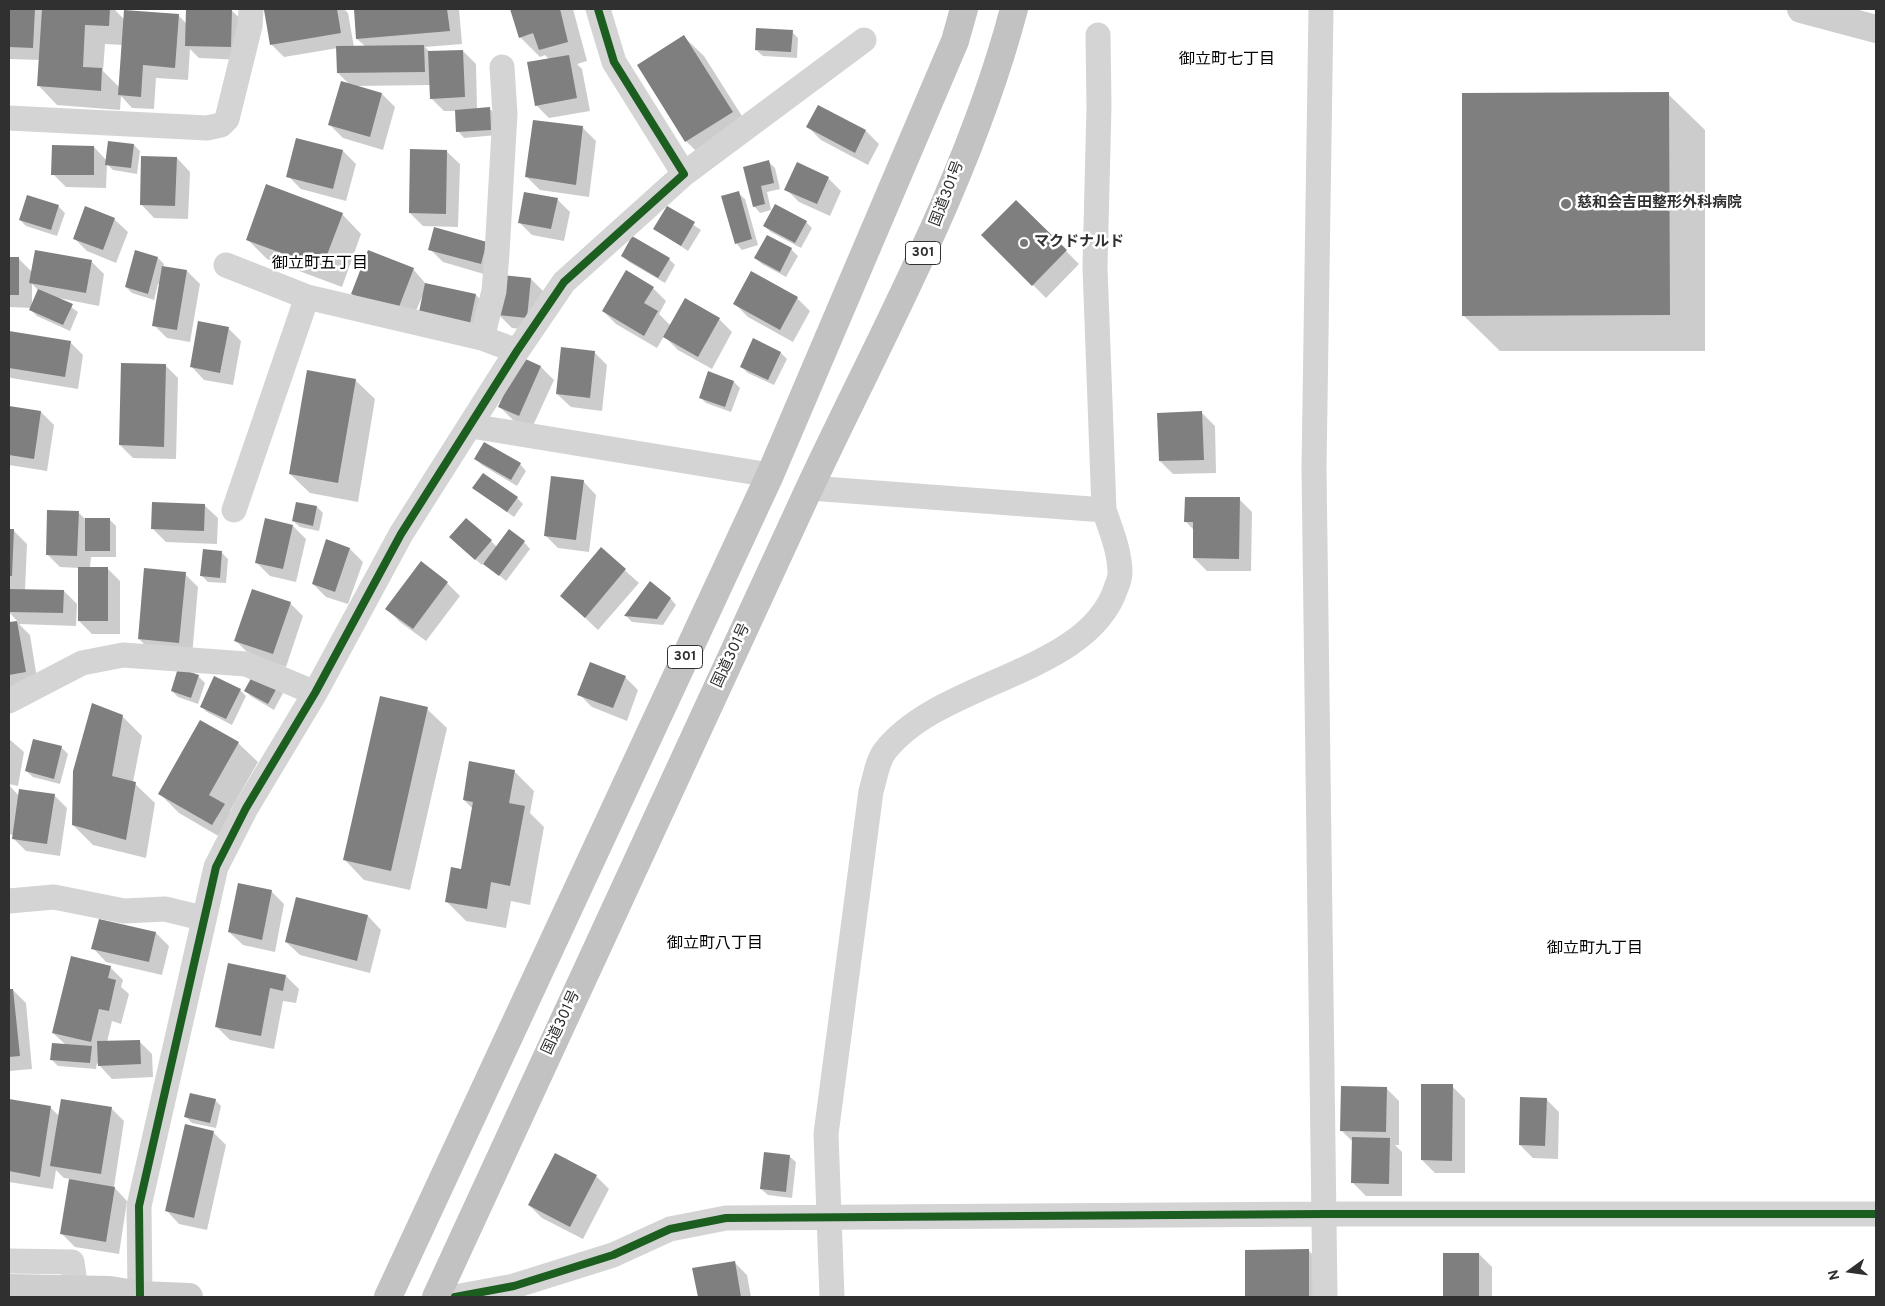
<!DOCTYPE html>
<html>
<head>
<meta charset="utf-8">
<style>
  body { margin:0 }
  #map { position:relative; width:1885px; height:1306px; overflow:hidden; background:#fff; font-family:Overpass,sans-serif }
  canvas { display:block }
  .frame { position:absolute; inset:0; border:10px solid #303030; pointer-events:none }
  .north { position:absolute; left:1825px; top:1246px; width:50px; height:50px; -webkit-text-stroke:4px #fff; paint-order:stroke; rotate:256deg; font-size:14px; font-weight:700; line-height:20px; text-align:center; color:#303030 }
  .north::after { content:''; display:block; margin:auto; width:18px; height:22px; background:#303030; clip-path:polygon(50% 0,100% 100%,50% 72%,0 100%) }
</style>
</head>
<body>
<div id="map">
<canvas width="1885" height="1306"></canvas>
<div class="frame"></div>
<div class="north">N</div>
</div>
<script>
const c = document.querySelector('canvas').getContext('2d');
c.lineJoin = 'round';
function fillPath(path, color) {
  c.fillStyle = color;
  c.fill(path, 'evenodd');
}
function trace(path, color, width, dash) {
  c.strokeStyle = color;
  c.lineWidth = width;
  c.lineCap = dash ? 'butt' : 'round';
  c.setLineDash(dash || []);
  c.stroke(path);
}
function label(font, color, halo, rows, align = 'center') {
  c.font = font + ' Overpass,"Noto Sans JP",sans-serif';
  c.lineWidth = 5;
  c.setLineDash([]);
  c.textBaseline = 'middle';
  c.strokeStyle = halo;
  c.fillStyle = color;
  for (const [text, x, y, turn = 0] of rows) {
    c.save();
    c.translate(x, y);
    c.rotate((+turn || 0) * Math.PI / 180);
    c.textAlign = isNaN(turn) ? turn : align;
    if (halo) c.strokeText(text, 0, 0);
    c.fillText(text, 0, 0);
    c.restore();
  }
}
fillPath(new Path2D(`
  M9,9H114L125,20L178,15L187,24V9L231,10L245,23L243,60L199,58L190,49L188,80L156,78L154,109L132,108L121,96L120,110L57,105L38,85L40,60L9,59ZM105,44L123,45L120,88L103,71Z
  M281,9H344L348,13L354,47H366L357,39L355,9H459L462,44L425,47L430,52L463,51L476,64L477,109L489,108L496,115L497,135L464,138L458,131L456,111H444L431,98L430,85L356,86L382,94L395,107L383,150L343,138L330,125L350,85L338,73V48L284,57L271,44L266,11Z
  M512,9H573L587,61L577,64L582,69L590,111L549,118L536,105L550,60L545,55L540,57L520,37Z
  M792,32L798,38L797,58L763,56L756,50Z
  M684,37L704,56L752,132L706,161L686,141L639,65Z
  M1668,94L1705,130V351H1500L1463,315Z
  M819,106L866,131L879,144L868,165L821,140L808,127Z
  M534,121L583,128L596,141L589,197L540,190L527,177Z
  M134,145L140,151L137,174L113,170L107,164L106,188L66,187L53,174L94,147L107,161Z
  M343,151L356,164L346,201L301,189L288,176Z
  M446,151L460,164L458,227L423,226L410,213Z
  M177,158L190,172L188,219L154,218L141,204Z
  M769,162L775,168L780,189L767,192L771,210L760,213L754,206Z
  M828,178L841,191L830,216L799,202L786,189Z
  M738,193L745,199L758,245L742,250L736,243Z
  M557,199L570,212L564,241L532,235L519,222Z
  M1016,201L1079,264L1046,298L983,235Z
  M58,206L65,213L57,236L26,226L20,220Z
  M667,207L701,230L688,251L655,229Z
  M342,214L361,234L342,287L267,259L247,239Z
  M114,219L128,232L116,263L87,251L74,238Z
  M806,222L812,228L801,248L771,232L764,226Z
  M767,236L791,249L798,256L786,277L762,264L755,258Z
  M486,243L494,277L443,262L430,249Z
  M622,256L669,259L675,265L665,283L629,262Z
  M158,258L164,264L163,267L187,271L200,284L190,342L167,338L154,325L160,284H158L154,300L132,293L126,287Z
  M9,259H19L32,272L91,261L104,274L99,306L58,298L78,312L70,331L37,316L31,310L32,308L9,307ZM32,284L39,291L32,307Z
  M413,269L426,284L476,295L489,308L482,335L425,290L410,325L366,307L352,294Z
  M531,279L544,292L540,331L512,328L499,315Z
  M653,288L666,301L659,314L671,326L719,319L732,332L712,369L678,350L664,336L657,348L616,324L603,311Z
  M797,298L810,311L793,342L748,317L734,303Z
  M228,328L241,341L233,385L204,380L191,366Z
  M9,332L70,342L83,355L78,389L11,378L9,376Z
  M594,352L607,365L602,411L571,407L557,394Z
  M781,353L787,359L774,385L748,373L741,366Z
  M522,358L541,367L554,380L532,428L513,420L500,407Z
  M165,365L178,378L176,459L133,458L120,445Z
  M355,380L375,399L358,502L310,493L290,474Z
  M734,382L740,388L731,412L706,403L700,397Z
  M9,407L41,412L54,425L47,471L9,465Z
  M1202,413L1215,426L1216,473L1173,474L1160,461Z
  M475,459L520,464L526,471L517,486L482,465Z
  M583,481L596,495L589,552L558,548L545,535Z
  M474,488L517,498L523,504L514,517Z
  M1239,499L1252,512L1251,571H1207L1194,558V530L1186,522Z
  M297,504L317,507L323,513L319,531L300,527L293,521Z
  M204,505L218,518L217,544L166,542L152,528Z
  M79,513L86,520H110L116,526V557H91L90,568H107L120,581V634H92L79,621V568L60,567L47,554Z
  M293,526L306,539L296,582L270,576L257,563Z
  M9,530L14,531L27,544L25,590L64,591L77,604L76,626L19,624L30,635L38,685L9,690V623L18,622L9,612Z
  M327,541L350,549L363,562L348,604L326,597L313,584Z
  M491,541L497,547L524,542L530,549L506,581L484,562L482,565L457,544Z
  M601,549L639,583L598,630L562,596Z
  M222,553L228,559L226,583L208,582L202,576Z
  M185,574L198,587L192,656L152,652L139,639Z
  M447,583L460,596L426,641L400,622L387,609Z
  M670,598L676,605L663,625L632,622L626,616Z
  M290,603L303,616L286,667L248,653L235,640Z
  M254,674L283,693L274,710L252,697L245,691Z
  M198,676L205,683L198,704L178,697L172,691Z
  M625,677L638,690L627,721L592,707L579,694Z
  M240,690L246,696L232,725L207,712L201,706Z
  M427,709L447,728L410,890L364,880L345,860Z
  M122,716L142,736L133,782L155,803L146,858L93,845L73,825Z
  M9,739L24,752L18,786L9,784Z
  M238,743L258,762L230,811L232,844L179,813L160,794Z
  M61,747L68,754L60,784L33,777L26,771Z
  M514,771L534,791L530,813L544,827L530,905L511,901L506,928L466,921L446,901L462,870L473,809L464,800Z
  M9,785L19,796L54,795L67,808L60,856L26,851L13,838V835L9,834Z
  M271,891L284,904L275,952L243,945L229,932Z
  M368,916L381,930L370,973L300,955L286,942Z
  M156,933L169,946L162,975L106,962L93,948Z
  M229,965L286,976L299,989L296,1003L283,1001L274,1049L230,1040L217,1027Z
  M110,967L123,980L121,987L129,994L121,1024L112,1021L107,1042L139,1041L152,1054L153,1077L112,1079L97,1063L96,1069L58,1066L52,1060L66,1045L53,1033Z
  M13,990L26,1003L32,1069L9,1071V991Z
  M1452,1086L1465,1099V1173H1435L1422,1160Z
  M1386,1088L1399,1101V1145H1395L1402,1152V1196H1366L1353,1183V1142L1342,1131Z
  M1546,1099L1559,1112L1558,1159L1533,1158L1520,1145Z
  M9,1100L50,1107L59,1116L111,1108L124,1121L114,1187L127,1201L119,1254L75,1247L62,1234L71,1179L64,1178L56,1170L53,1189L9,1182Z
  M215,1100L221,1106L216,1128L192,1123L186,1117Z
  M213,1132L226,1145L207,1230L179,1224L166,1210Z
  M789,1156L796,1162L792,1198L768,1195L761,1189Z
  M596,1176L609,1189L583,1239L542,1218L529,1205Z
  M1308,1250L1328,1270V1297H1246V1251Z
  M1479,1254L1492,1267V1297H1444V1255Z
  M734,1262L747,1275L751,1297H699L694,1270Z`), '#0003');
fillPath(new Path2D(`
  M9,9H35L33,48L9,47Z
  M42,9H110L109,26L85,25L83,67L102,68L101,91L37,86Z
  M186,9H232L231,47L185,46Z
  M273,9H337L341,33L270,45L264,10Z
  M354,9H447L450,31L356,39Z
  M510,9H560L568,42L539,50L533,33L519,38Z
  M124,10L179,14L175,68L143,65L141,97L118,95Z
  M756,28L793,30L791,52L755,50Z
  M684,35L733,112L685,142L637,65Z
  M424,45L425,72L337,73L336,46Z
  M463,50L465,97L430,99L428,51Z
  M569,55L577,98L535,106L527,62Z
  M341,81L382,93L370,137L328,125Z
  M1669,92L1670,315L1462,316V93Z
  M818,105L866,130L855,153L806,127Z
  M490,107L491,130L456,132L455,110Z
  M533,120L583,126L576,185L525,177Z
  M296,138L343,150L333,189L286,177Z
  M108,141L134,144L131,168L105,165Z
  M52,145L94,146V175H51Z
  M410,149L447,150L446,214L409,213Z
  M141,156L177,157L175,206L140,205Z
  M769,160L774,183L761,186L765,204L753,207L743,167Z
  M797,162L829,177L817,204L784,190Z
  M266,184L343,213L322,268L246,240Z
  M739,191L752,239L735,244L721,196Z
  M524,192L558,198L551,229L518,223Z
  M27,195L59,205L51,230L19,220Z
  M1016,200L1067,250L1032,286L981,235Z
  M775,204L807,221L795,243L763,226Z
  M85,206L115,218L103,250L73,239Z
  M667,206L695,222L681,246L653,229Z
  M434,227L487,242L481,264L428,250Z
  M767,235L792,248L780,272L754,258Z
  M632,236L670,258L658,278L621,256Z
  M35,250L92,260L86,293L29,283Z
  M135,250L158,257L148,294L125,287Z
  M368,250L414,268L397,312L351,294Z
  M9,257H19V295H9Z
  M162,266L187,270L177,330L152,326Z
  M626,270L654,287L644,303L658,311L644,336L602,311Z
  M751,271L798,297L780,330L733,304Z
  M502,275L531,278L527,318L498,315Z
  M425,283L476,294L470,323L419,312Z
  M38,289L73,304L63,325L29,310Z
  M685,298L720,318L698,357L663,337Z
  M198,321L229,327L220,373L190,367Z
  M9,331L71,341L65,377L9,368Z
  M753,338L781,352L768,380L740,367Z
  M561,347L595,351L590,398L556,394Z
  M521,357L541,366L519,416L498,407Z
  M121,363L166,364L164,447L119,445Z
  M307,370L356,379L338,483L289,474Z
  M708,371L734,381L725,407L699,398Z
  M9,406L41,411L34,459L9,455Z
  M1202,411L1204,460L1159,461L1157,413Z
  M484,442L521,463L511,480L474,459Z
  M483,473L518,497L507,512L472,488Z
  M551,476L584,480L576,540L544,536Z
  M1185,497H1240L1239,559L1193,558V522H1184Z
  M152,502L205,504L204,531L151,529Z
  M296,502L317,506L313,526L292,521Z
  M47,510L79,511L77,556L46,555Z
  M85,518H110V551H85Z
  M265,518L293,525L283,569L255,563Z
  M466,518L492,540L475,560L449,537Z
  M9,529H14L12,576H9Z
  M509,529L525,541L499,576L483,564Z
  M326,539L350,548L335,592L312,584Z
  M601,547L626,569L585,618L560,596Z
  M203,549L222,551L220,578L200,576Z
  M421,561L448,582L413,629L385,609Z
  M78,567H108V621H78Z
  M144,568L186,572L179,643L138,639Z
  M650,581L671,598L657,619L624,616Z
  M9,589L64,590L63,613L9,612Z
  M252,589L291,602L273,654L234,641Z
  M17,621L26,672L9,675V622Z
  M590,662L626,676L613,708L577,695Z
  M178,668L199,675L191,698L171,691Z
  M254,673L278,686L268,704L244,691Z
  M214,676L241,689L226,719L200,707Z
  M380,696L428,707L391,871L343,860Z
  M92,703L123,715L112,776L136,782L126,840L72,825L73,771Z
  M200,720L239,742L209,795L225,804L212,825L158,794Z
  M33,739L62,746L54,779L25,771Z
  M469,761L515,770L509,803L525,806L510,886L491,882L487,909L445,902L451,867L461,869L473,802L463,800Z
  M19,789L55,794L47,844L12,839Z
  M238,883L272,890L262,940L228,932Z
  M296,897L368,915L357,961L285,942Z
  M99,919L156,932L149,962L91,949Z
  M71,956L111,966L108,978L116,980L109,1011L99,1009L91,1042L52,1033Z
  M228,963L286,975L283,991L270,988L261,1036L215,1027Z
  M9,989H13L20,1056L9,1057Z
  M140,1040L141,1064L98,1066L97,1041Z
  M52,1043L92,1046L90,1063L50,1060Z
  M1421,1084H1453L1452,1161L1421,1160Z
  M1341,1086L1387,1087L1386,1132L1340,1131Z
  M190,1093L216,1099L210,1123L184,1117Z
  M1520,1097L1547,1098L1545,1146L1519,1145Z
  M9,1099L51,1106L40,1177L9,1171Z
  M61,1099L112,1107L101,1174L50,1166Z
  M185,1124L214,1131L194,1218L165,1211Z
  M1352,1137L1390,1138L1389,1184L1351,1183Z
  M764,1152L790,1155L786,1192L760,1189Z
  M555,1153L597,1175L570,1227L528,1205Z
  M69,1179L115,1187L106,1242L60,1234Z
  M1309,1249V1297H1245V1250Z
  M1443,1253H1479V1297H1443Z
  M735,1261L741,1297H698L692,1268Z`), '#7f7f7f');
trace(new Path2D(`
  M1321,9L1314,468L1325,1297
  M9,118L207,128L221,125L227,119L250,26L251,9
  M684,174L864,40
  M226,265L307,297L482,338L517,351
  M482,338L494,291L497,253L505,114L502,67
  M471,426L770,475
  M810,488L1104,510
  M234,510L307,297
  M9,701L82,663L123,655L246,664L315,693
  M9,901L54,897L124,911L165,909L202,918
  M9,1261L72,1262L76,1290
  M140,1297L139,1206L216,867L246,808L315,693L401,534L517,351L564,282L684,174L614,62L598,9
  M455,1297L514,1286L613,1255L670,1229L726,1218L1324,1214H1876
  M832,1297L826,1134L871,791C875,779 877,761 885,751C940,680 1088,674 1116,588C1118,583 1120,578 1120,573C1120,552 1111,530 1104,510L1095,267L1099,106L1098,35`), '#d4d4d4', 25);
trace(new Path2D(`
  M1801,9L1876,29
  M9,1288L110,1290L140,1295L189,1297`), '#cecece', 28);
trace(new Path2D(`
  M388,1297L770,475L955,41L964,9
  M436,1297C560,1029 683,760 808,491C882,333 969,179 1014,9`), '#c2c2c2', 28);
trace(new Path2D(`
  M140,1297L139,1206L216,867L246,808L315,693L401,534L517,351L564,282L684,174L614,62L598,9
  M455,1297L514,1286L613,1255L670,1229L726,1218L1324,1214H1876`), '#1b5e20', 8);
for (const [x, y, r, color] of [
  [1566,204,6,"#787878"],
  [1024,243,5,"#787878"]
]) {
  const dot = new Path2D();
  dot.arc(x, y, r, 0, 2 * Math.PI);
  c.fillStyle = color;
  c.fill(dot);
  trace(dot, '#fff', 2);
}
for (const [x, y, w] of [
  [923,253,35],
  [685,657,35]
]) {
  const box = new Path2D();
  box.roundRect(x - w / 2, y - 11.5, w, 23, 4);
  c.fillStyle = '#fff';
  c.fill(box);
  trace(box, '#303030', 1);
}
label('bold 14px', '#303030', null, [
  ["301",923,253],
  ["301",685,657]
]);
label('15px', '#303030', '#fff', [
  ["国道301号",948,194,-69],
  ["国道301号",732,656,-65],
  ["国道301号",562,1023,-65]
]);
label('bold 15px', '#303030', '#fff', [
  ["慈和会吉田整形外科病院",1577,204],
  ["マクドナルド",1034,243]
], 'left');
label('16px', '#000', '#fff', [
  ["御立町七丁目",1227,61],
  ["御立町五丁目",320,265],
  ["御立町八丁目",715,945],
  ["御立町九丁目",1595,950]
]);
</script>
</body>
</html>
